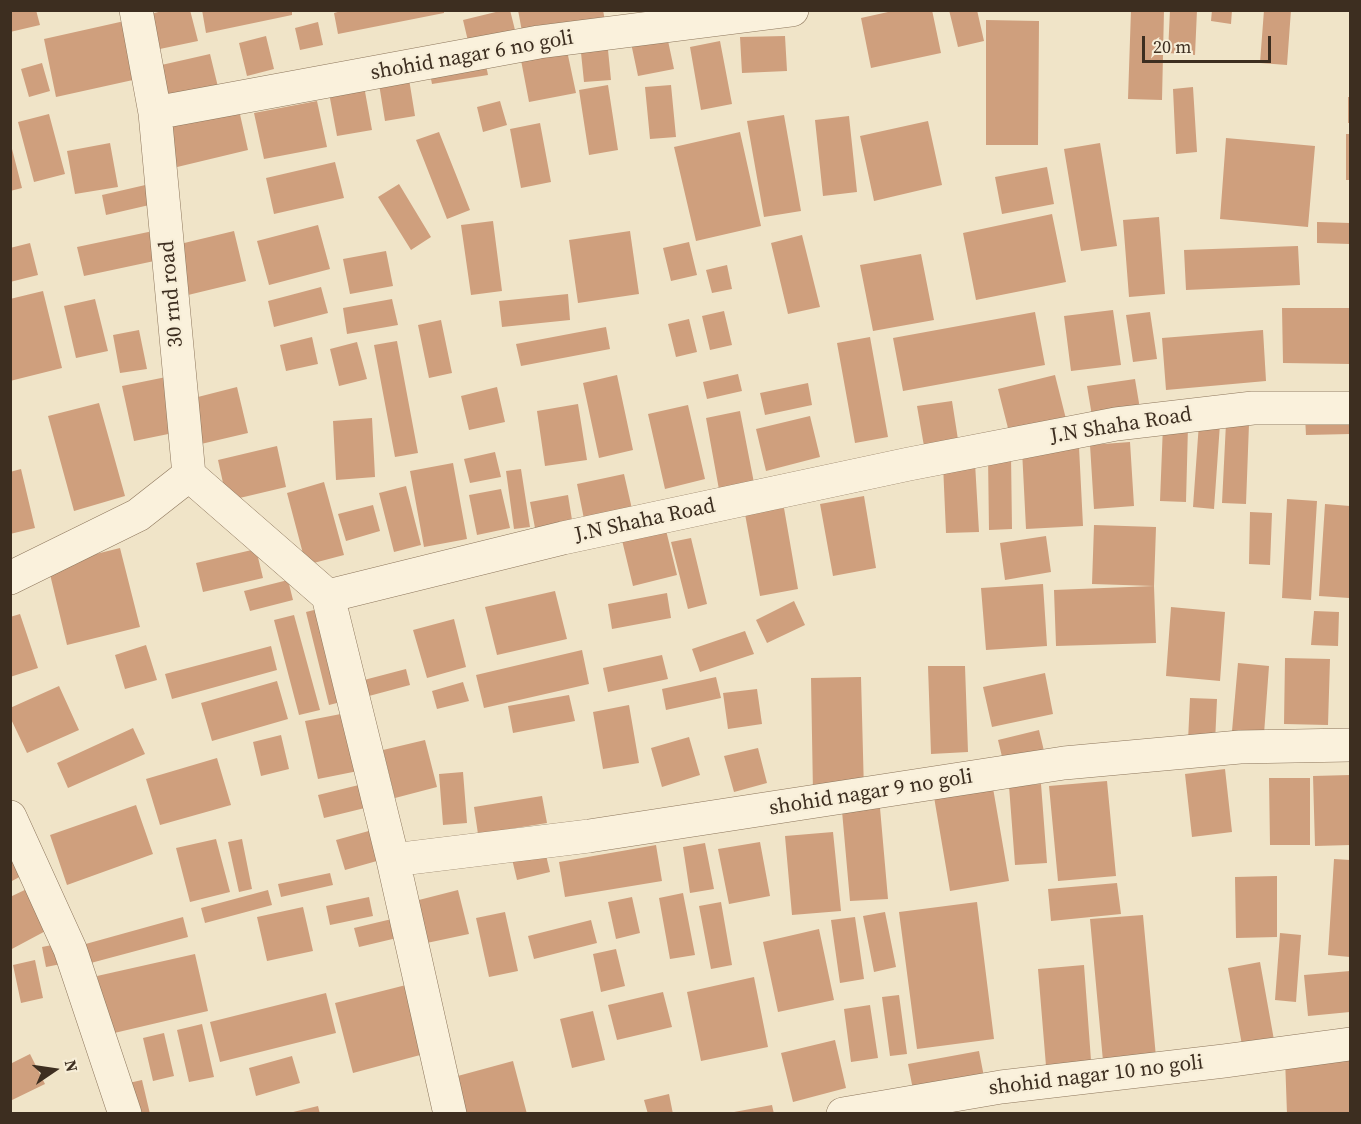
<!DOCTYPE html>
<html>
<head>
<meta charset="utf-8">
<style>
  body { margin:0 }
  #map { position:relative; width:1361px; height:1124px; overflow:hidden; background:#f0e4c8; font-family:"Source Serif 4",serif }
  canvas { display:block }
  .frame { position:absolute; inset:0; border:12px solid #3d2e20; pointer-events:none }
  .north { position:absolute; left:24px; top:1040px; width:60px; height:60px; -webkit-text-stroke:4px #f7eed8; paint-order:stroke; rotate:77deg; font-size:16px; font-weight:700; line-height:24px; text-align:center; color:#3d2e20 }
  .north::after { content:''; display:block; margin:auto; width:21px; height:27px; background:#3d2e20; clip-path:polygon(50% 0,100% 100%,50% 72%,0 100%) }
  .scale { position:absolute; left:1142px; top:36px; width:129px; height:27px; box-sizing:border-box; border:3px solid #3d2e20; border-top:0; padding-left:8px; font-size:18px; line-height:21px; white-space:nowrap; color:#3d2e20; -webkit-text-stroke:4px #f7eed8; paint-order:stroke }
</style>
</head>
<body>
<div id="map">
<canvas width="1361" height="1124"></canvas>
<div class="frame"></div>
<div class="north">N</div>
<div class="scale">20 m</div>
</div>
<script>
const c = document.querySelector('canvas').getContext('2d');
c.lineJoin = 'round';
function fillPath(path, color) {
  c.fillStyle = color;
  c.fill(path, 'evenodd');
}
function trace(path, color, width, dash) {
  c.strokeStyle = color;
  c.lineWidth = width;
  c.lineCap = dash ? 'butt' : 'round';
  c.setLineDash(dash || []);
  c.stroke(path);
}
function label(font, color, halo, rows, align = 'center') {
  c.font = font + ' "Source Serif 4",serif';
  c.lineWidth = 4.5;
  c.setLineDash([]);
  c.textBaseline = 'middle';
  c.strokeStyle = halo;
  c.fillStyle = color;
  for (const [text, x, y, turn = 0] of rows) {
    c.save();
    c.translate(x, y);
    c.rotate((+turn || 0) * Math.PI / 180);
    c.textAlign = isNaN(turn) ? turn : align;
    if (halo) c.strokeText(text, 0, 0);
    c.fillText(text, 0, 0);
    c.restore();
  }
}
fillPath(new Path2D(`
  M10,10H36L40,25L10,32Z
  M167,10H190L198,41L155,50L146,15Z
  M202,10H292V15L206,33Z
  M345,10H444V13L338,34L334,13Z
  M504,10H510L515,30L468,41L463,20Z
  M518,10H603L605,21L523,37Z
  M897,10H932L941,53L871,68L861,18Z
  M949,10H977L984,41L958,47Z
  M1131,10H1164L1162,100L1128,99Z
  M1170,10H1197L1195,55L1168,53Z
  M1212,10H1232L1231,24L1211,21Z
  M1264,10H1291L1287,65L1260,63Z
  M129,20L142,78L56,97L44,39Z
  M986,20L1039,21L1038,145H986Z
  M318,22L323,45L300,50L295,28Z
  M266,36L274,69L247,76L239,43Z
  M667,36L674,69L638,76L631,43Z
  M785,36L787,71L742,73L740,37Z
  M607,40L611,80L584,82L580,43Z
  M720,41L732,104L701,110L690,47Z
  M566,46L576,93L529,102L520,55Z
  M210,54L219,91L166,103L157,66Z
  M485,60L488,75L432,84L429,69Z
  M42,63L50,91L29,97L21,69Z
  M409,79L415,116L385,121L379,84Z
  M608,85L618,150L589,155L579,90Z
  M671,85L676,137L650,139L645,87Z
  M364,86L372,130L337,136L329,93Z
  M1193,87L1197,152L1176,154L1173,89Z
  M1348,97H1350V123H1348Z
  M317,101L327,147L264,159L254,113Z
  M500,101L507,125L483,132L477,107Z
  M239,110L248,150L173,168L164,127Z
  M49,114L65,174L34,182L18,122Z
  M784,115L801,211L764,217L747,121Z
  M849,116L857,192L823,196L815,120Z
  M928,121L942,185L874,201L860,136Z
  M540,123L551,182L521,188L510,129Z
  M439,132L470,210L447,219L416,140Z
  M740,132L761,226L696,241L674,147Z
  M1346,134H1350V180H1346Z
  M1226,138L1315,146L1308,227L1220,219Z
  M110,143L118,187L75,194L67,151Z
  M1100,143L1117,246L1081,251L1064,149Z
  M11,145L22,188L10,191V146Z
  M335,162L344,198L274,214L266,178Z
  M1047,167L1054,204L1002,214L995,177Z
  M154,183L158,203L106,215L102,195Z
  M399,184L431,237L411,250L378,197Z
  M1052,214L1066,282L976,300L963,233Z
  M1159,217L1165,294L1129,297L1123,220Z
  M493,221L502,291L471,295L461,225Z
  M1317,222L1350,223V244L1317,243Z
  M318,225L330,269L269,285L257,241Z
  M153,231L159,260L84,276L77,247Z
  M234,231L246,281L188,295L176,245Z
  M630,231L639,294L578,303L569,240Z
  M802,235L820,307L788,314L771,243Z
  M689,242L697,275L671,281L663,248Z
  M30,243L38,275L10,282V248Z
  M1298,246L1300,285L1186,290L1184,250Z
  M386,251L393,286L350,294L343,259Z
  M921,254L934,320L873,331L860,265Z
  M727,265L732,289L712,293L706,270Z
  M321,287L328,313L274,327L268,301Z
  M43,291L62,368L10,381V299Z
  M568,294L570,320L502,327L499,301Z
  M95,299L108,351L76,358L64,306Z
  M392,299L398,325L347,334L343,308Z
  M1282,308H1350V364L1283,363Z
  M1113,310L1121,365L1071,371L1064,316Z
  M724,311L732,345L710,350L702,316Z
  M1035,312L1045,365L903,391L893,338Z
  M1150,312L1157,359L1133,362L1126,315Z
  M689,319L697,352L676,357L668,324Z
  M441,320L452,373L429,378L418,325Z
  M606,327L610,349L521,366L516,344Z
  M139,330L147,369L120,373L113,335Z
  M1263,330L1266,381L1166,390L1162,338Z
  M312,337L318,364L286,371L280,345Z
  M870,337L888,437L855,443L837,343Z
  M397,341L418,453L395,457L374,345Z
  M357,342L367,379L339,386L330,349Z
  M738,374L742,391L707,399L703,382Z
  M617,375L633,450L599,458L583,383Z
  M1055,375L1067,423L1010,436L998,389Z
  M171,376L183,431L134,441L122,386Z
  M1135,379L1140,409L1092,416L1087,386Z
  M808,383L812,405L765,415L760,393Z
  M237,387L248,433L201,444L190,399Z
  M497,387L505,422L469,430L461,396Z
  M952,401L959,446L925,452L917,406Z
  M99,403L125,496L74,511L48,416Z
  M578,404L587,460L545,466L537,411Z
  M688,405L705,479L665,489L648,414Z
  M740,411L755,488L720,495L706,418Z
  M810,416L820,457L766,471L756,429Z
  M1350,416V434L1306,435L1305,417Z
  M372,418L375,477L336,480L333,421Z
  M1199,423L1220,424L1214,509L1193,507Z
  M1226,423L1249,424L1246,504L1222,503Z
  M1163,425L1188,426L1186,502L1160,501Z
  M1130,442L1134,506L1094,509L1090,445Z
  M277,446L286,487L227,501L218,460Z
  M1079,447L1083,526L1026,529L1022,450Z
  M495,452L501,477L470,483L464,459Z
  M1011,455L1012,529L989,530L988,456Z
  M453,463L467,539L424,547L410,471Z
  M975,463L979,532L946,533L943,464Z
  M21,469L35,528L10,534V472Z
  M521,469L530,527L514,529L506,471Z
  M624,474L632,509L584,519L577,484Z
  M324,482L344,555L306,565L287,493Z
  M406,486L421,545L394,552L379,493Z
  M501,489L510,528L477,535L469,495Z
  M568,495L573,526L536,533L530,502Z
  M864,496L876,568L833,576L820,504Z
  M1287,499L1317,501L1311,600L1282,598Z
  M1325,504L1350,506L1349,598L1319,596Z
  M373,505L380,531L346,541L338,514Z
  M784,508L798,589L760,596L745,514Z
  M1250,512L1272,513L1270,565L1249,564Z
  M1094,525L1156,527L1154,586L1092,584Z
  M665,526L677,575L633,586L621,536Z
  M1046,536L1051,572L1005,580L1000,543Z
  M691,538L707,604L688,609L671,542Z
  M120,548L140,627L67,645L48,566Z
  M256,549L263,578L203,592L196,563Z
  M288,580L293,600L250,611L244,591Z
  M1043,584L1047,646L986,650L981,588Z
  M1154,586L1156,643L1056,646L1054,590Z
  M555,591L567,639L497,655L485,607Z
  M667,593L671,618L612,629L608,604Z
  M794,601L805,625L767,643L756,620Z
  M326,607L349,700L329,705L306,612Z
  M1171,607L1225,612L1220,681L1166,676Z
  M1314,611L1339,612L1338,646L1311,645Z
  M20,614L38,668L10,677V617Z
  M294,615L320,710L299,715L274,620Z
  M454,619L466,667L427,678L413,630Z
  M745,631L754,654L700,672L692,649Z
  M146,645L157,680L125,689L115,655Z
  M271,646L277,670L172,699L165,674Z
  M582,650L589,684L484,708L476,675Z
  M662,655L668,679L608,692L603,668Z
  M1285,658L1330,659L1328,725L1284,724Z
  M1238,663L1269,666L1264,734L1232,731Z
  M928,666H965L968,752L931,754Z
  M406,669L410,685L369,696L364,680Z
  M1045,673L1053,714L992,727L983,687Z
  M716,677L721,698L666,710L662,689Z
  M861,677L864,792L813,793L811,678Z
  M277,681L288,719L212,741L201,703Z
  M463,682L469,701L437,709L432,691Z
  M59,686L79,730L27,753L10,717V708Z
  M757,689L762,724L728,729L723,693Z
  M569,695L575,721L513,733L508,706Z
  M1190,698L1217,699L1215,743L1188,741Z
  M629,705L639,763L603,769L593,712Z
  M351,712L363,770L318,779L305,721Z
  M133,728L145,754L68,788L57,763Z
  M1039,730L1045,755L1004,765L998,740Z
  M281,735L289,769L261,776L253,742Z
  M689,737L700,775L662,787L651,748Z
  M425,740L437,787L395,798L383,750Z
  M758,748L767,783L734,792L724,756Z
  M217,758L231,805L160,825L146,779Z
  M1225,769L1232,832L1192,837L1185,774Z
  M463,772L467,823L443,825L439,774Z
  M1350,775V845L1315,846L1313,776Z
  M1269,778H1310V845H1270Z
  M1107,781L1116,876L1058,881L1049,786Z
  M367,783L373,806L324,818L318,795Z
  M1041,784L1047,863L1015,865L1009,786Z
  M993,788L1009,881L950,891L934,797Z
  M542,796L547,823L478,834L474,807Z
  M136,805L153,854L67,885L50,835Z
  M880,808L888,899L850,901L842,811Z
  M376,829L384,859L345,870L336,840Z
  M833,832L841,911L792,915L785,836Z
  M216,839L230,892L190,902L176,848Z
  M242,839L252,889L239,892L228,842Z
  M760,842L770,896L729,904L718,849Z
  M705,843L714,889L690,893L683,847Z
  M656,845L662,881L565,897L559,862Z
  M545,851L550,872L517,880L512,859Z
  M19,855L29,872L10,882V860Z
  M1334,859L1350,860V957L1328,955Z
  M330,873L333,885L281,897L278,884Z
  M1277,876V937L1236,938L1235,877Z
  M1117,883L1121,914L1051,921L1048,889Z
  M31,887L53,927L10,950V897Z
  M268,890L272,905L205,923L201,908Z
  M458,890L469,934L422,944L411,902Z
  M683,893L695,955L670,959L659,898Z
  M369,897L373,916L330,925L326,906Z
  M632,897L640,933L616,939L608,902Z
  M721,902L732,965L711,969L699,906Z
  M977,902L994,1039L917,1049L899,912Z
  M303,907L313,951L267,961L257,917Z
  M505,912L518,971L489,977L476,918Z
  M885,912L896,967L874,972L863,916Z
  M1143,915L1157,1068L1104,1072L1090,919Z
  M183,917L188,937L87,964L82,945Z
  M855,917L864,979L840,983L831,920Z
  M396,918L401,937L359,947L354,928Z
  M591,920L597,943L534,959L528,936Z
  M819,929L834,1000L778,1012L763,942Z
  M1280,933L1301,935L1296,1002L1275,1000Z
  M62,943L66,963L46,967L42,947Z
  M616,949L625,986L601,992L593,954Z
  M195,954L208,1011L110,1034L97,976Z
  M35,960L43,998L21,1003L13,965Z
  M1260,962L1274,1040L1242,1045L1228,968Z
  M1084,965L1092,1074L1047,1078L1038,969Z
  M1350,971V1012L1308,1016L1304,975Z
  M754,977L768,1047L701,1061L687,992Z
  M406,985L424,1054L353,1073L335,1003Z
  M663,992L672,1027L617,1040L608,1005Z
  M326,993L336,1033L220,1062L210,1022Z
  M899,995L907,1054L890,1056L882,997Z
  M870,1005L878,1058L851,1062L844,1009Z
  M593,1011L605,1060L572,1068L560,1019Z
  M202,1024L214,1077L189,1082L177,1030Z
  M164,1033L174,1076L153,1081L143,1038Z
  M835,1040L846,1088L793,1102L781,1053Z
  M979,1051L985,1082L914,1095L908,1064Z
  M30,1054L45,1084L10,1101V1064Z
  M1350,1055V1114H1287L1285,1058Z
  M292,1056L300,1083L256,1096L249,1068Z
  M513,1061L527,1114H464L454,1077Z
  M142,1080L150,1114H127L120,1085Z
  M669,1094L673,1114H648L644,1100Z
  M772,1105L774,1114H734V1112Z
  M318,1106L320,1114H289V1113Z`), '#cf9f7d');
const minor = new Path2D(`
  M136,10L155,113L189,475
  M155,113L539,42L792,10
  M10,578L138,515L189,475L328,596L563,538L909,464L1116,424L1253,408H1350
  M328,596L393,860L450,1114
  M10,817L70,949L125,1114
  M393,860L589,836L1064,763L1240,747L1350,745
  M843,1114L1001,1087L1224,1061L1350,1044`);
trace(minor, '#8d765c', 34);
trace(minor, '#faf1dc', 33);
label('21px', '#3d2e20', '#f7eed8', [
  ["shohid nagar 6 no goli",472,56,-10],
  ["30 rnd road",172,294,-95],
  ["J.N Shaha Road",1121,426,-9],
  ["J.N Shaha Road",645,521,-12],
  ["shohid nagar 9 no goli",871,793,-9],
  ["shohid nagar 10 no goli",1096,1076,-7]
]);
</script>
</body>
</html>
